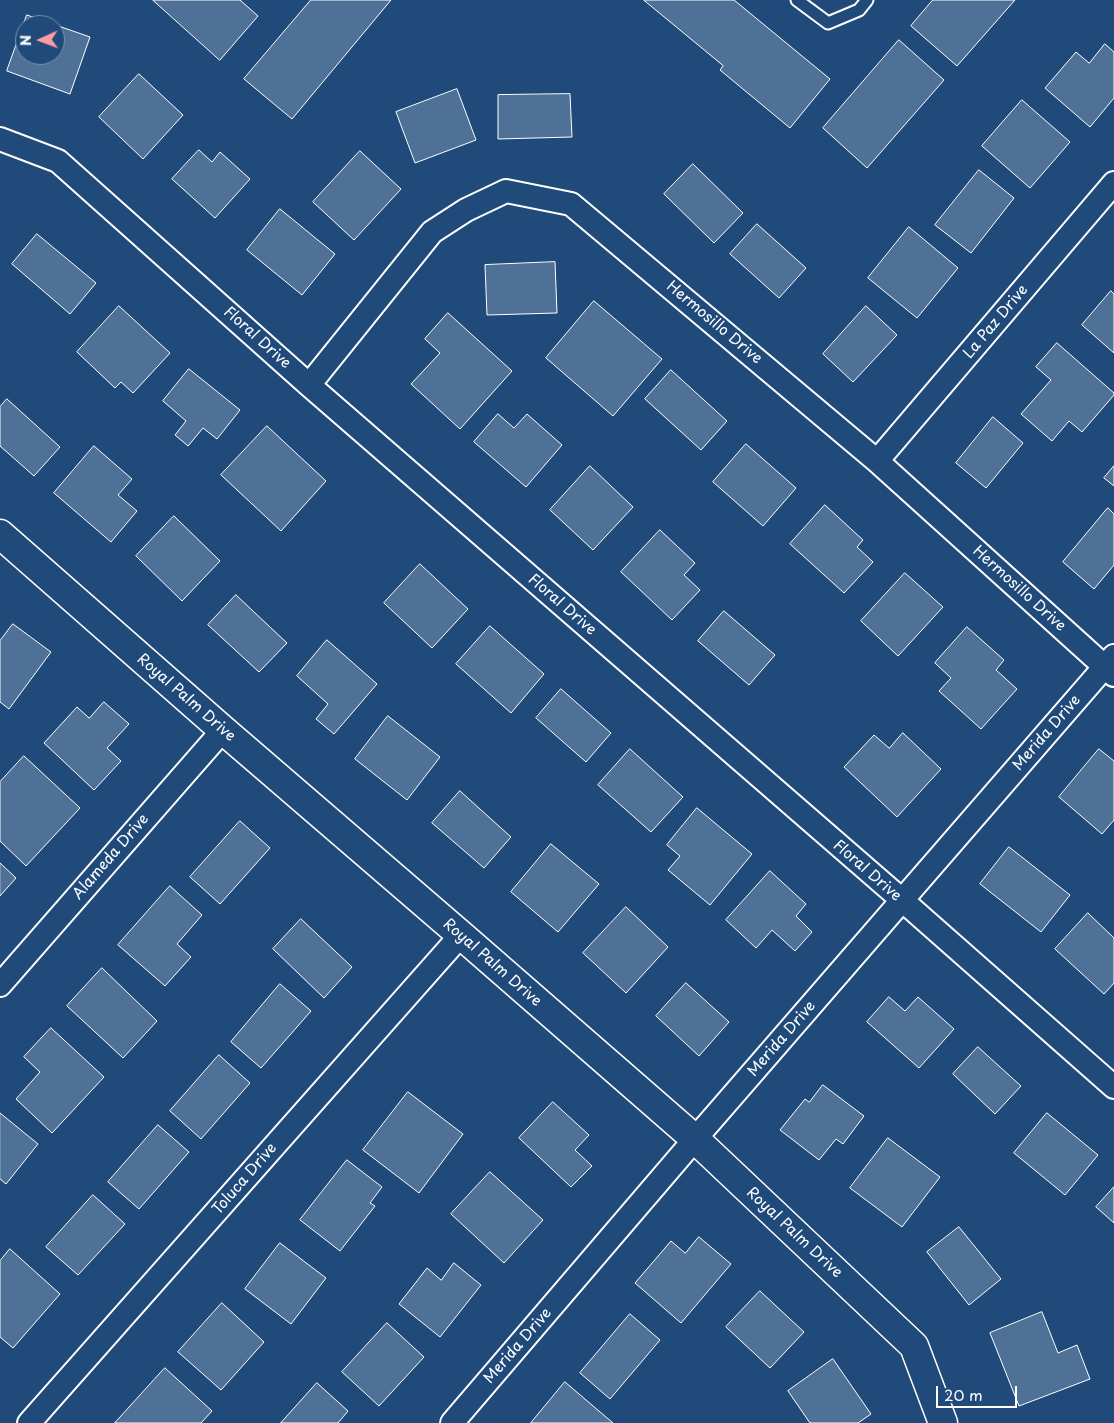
<!DOCTYPE html>
<html>
<head>
<meta charset="utf-8">
<style>
  body { margin:0 }
  #map { position:relative; width:1114px; height:1423px; overflow:hidden; background:#1f4a7a; font-family:"Playpen Sans",sans-serif }
  canvas { display:block }
  .north { position:absolute; left:15px; top:15px; width:50px; height:50px; box-sizing:border-box; background:#1f4a7a; border:1px solid #7992af; border-radius:50%; rotate:268deg; font-size:14px; font-weight:700; line-height:20px; text-align:center; color:#fff }
  .north::after { content:''; display:block; margin:auto; width:18px; height:22px; background:#ff9aa2; clip-path:polygon(50% 0,100% 100%,50% 72%,0 100%) }
  .scale { position:absolute; left:936px; top:1386px; width:81px; height:22px; box-sizing:border-box; border:2px solid #fff; border-top:0; padding-left:6px; font-size:15px; line-height:18px; white-space:nowrap; color:#fff; -webkit-text-stroke:4px #1f4a7a; paint-order:stroke }
</style>
</head>
<body>
<div id="map">
<canvas width="1114" height="1423"></canvas>
<div class="north">N</div>
<div class="scale">20 m</div>
</div>
<script>
const c = document.querySelector('canvas').getContext('2d');
c.lineJoin = 'round';
function fillPath(path, color) {
  c.fillStyle = color;
  c.fill(path, 'evenodd');
}
function trace(path, color, width, dash) {
  c.strokeStyle = color;
  c.lineWidth = width;
  c.lineCap = dash ? 'butt' : 'round';
  c.setLineDash(dash || []);
  c.stroke(path);
}
function label(font, color, halo, rows, align = 'center') {
  c.font = font + ' "Playpen Sans",sans-serif';
  c.lineWidth = 4;
  c.setLineDash([]);
  c.textBaseline = 'middle';
  c.strokeStyle = halo;
  c.fillStyle = color;
  for (const [text, x, y, turn = 0] of rows) {
    c.save();
    c.translate(x, y);
    c.rotate((+turn || 0) * Math.PI / 180);
    c.textAlign = isNaN(turn) ? turn : align;
    if (halo) c.strokeText(text, 0, 0);
    c.fillText(text, 0, 0);
    c.restore();
  }
}
const building = new Path2D(`
  M153,0H240L258,16L220,60Z
  M311,0H391L292,119L244,79Z
  M644,0H734L830,79L790,128L720,70L723,66Z
  M933,0H1015L957,66L911,26Z
  M27,15L90,37L70,94L7,71ZM25,25H55V55H25Z
  M899,40L944,80L867,168L823,128Z
  M1105,44L1114,52V98L1090,127L1045,88L1076,52L1089,63Z
  M139,74L183,115L143,159L99,117Z
  M457,89L476,140L415,163L396,112Z
  M570,94L572,137L498,139V95Z
  M1022,100L1070,142L1030,188L982,146Z
  M199,150L212,162L220,152L250,179L215,218L172,179Z
  M360,151L401,189L354,240L313,202Z
  M693,164L743,213L714,243L664,194Z
  M979,170L1014,198L971,253L935,225Z
  M280,209L335,254L302,295L247,250Z
  M757,224L806,268L779,298L730,254Z
  M909,227L958,268L917,318L868,278Z
  M37,234L96,283L70,314L12,264Z
  M555,262L557,313L487,315L485,265Z
  M1111,291L1114,294V353L1082,325Z
  M594,301L662,359L613,416L546,358Z
  M119,306L170,353L133,393L121,382L115,388L77,352Z
  M866,306L897,335L853,382L823,354Z
  M448,313L512,371L460,429L411,384L440,353L425,339Z
  M1057,343L1114,393V395L1082,432L1069,421L1052,441L1021,414L1051,380L1036,367Z
  M189,369L240,410L217,439L203,428L188,446L175,435L186,421L163,401Z
  M671,370L727,421L701,450L645,399Z
  M7,399L60,447L34,476L0,446V407Z
  M498,414L514,428L527,414L562,445L526,487L474,442Z
  M993,417L1023,443L986,488L956,463Z
  M267,426L326,481L281,531L221,475Z
  M746,444L796,488L763,526L713,482Z
  M94,446L132,479L118,495L137,511L111,542L54,493Z
  M590,466L633,507L593,550L550,510Z
  M1114,466V486L1104,478Z
  M825,505L863,540L857,547L873,562L844,593L790,544Z
  M1108,508L1114,514V565L1094,589L1063,562Z
  M174,516L220,561L182,601L136,556Z
  M660,530L695,563L684,575L700,590L672,620L621,572Z
  M420,564L468,609L432,648L384,603Z
  M905,573L943,607L898,656L861,621Z
  M236,595L287,643L259,672L208,625Z
  M724,611L775,655L749,685L698,641Z
  M13,624L51,652L9,709L0,702V641Z
  M490,626L544,674L511,713L456,664Z
  M967,627L1004,660L996,670L1017,689L981,729L939,691L951,678L935,663Z
  M327,640L377,684L334,734L316,719L328,704L297,676Z
  M561,689L611,733L586,762L536,718Z
  M104,702L129,724L107,748L121,761L94,790L44,743L77,707L89,718Z
  M388,716L440,757L407,800L355,759Z
  M903,733L941,769L897,817L844,767L874,735L889,748Z
  M630,749L683,797L651,832L598,785Z
  M1099,749L1114,761V820L1102,834L1059,797Z
  M24,756L80,808L26,866L0,841V782Z
  M460,791L511,837L484,868L432,823Z
  M697,808L752,854L710,905L668,870L680,856L667,845Z
  M240,821L270,848L220,904L190,877Z
  M551,844L599,884L558,932L511,892Z
  M1009,847L1070,895L1041,932L980,884Z
  M0,863L16,878L0,896Z
  M770,871L806,904L796,916L812,932L795,951L772,930L756,948L726,920Z
  M170,886L202,915L177,944L191,957L165,986L118,945Z
  M626,907L668,947L626,993L583,953Z
  M1088,913L1114,938V983L1104,994L1055,949Z
  M301,919L352,967L324,998L273,949Z
  M102,968L157,1021L123,1058L67,1006Z
  M686,983L729,1022L699,1056L656,1016Z
  M280,984L311,1011L261,1068L231,1042Z
  M889,997L905,1011L918,997L954,1029L919,1068L867,1022Z
  M51,1028L104,1077L52,1133L16,1099L40,1072L24,1057Z
  M978,1047L1021,1086L995,1114L953,1074Z
  M219,1055L250,1083L201,1139L170,1111Z
  M823,1085L864,1116L843,1144L836,1139L819,1160L780,1130L805,1099L809,1102Z
  M408,1092L463,1134L419,1193L363,1150Z
  M553,1102L589,1135L575,1150L592,1166L571,1187L519,1138Z
  M0,1113L38,1144L6,1184L0,1179Z
  M1047,1113L1098,1155L1065,1195L1014,1153Z
  M158,1125L189,1152L139,1209L108,1182Z
  M888,1138L940,1177L902,1227L850,1188Z
  M347,1160L382,1187L370,1203L375,1206L340,1251L300,1220Z
  M490,1172L543,1220L504,1263L451,1214Z
  M1114,1187V1223L1096,1207Z
  M93,1195L125,1224L78,1275L46,1247Z
  M959,1227L1001,1279L969,1305L927,1252Z
  M699,1237L731,1264L681,1323L635,1283L671,1241L685,1253Z
  M280,1243L326,1278L291,1324L245,1289Z
  M10,1249L60,1294L13,1348L0,1337V1261Z
  M454,1263L481,1285L440,1337L399,1304L427,1268L441,1280Z
  M760,1291L804,1332L770,1368L726,1327Z
  M222,1303L264,1342L221,1390L178,1352Z
  M1042,1312L1058,1353L1077,1345L1090,1379L1019,1406L990,1333Z
  M630,1314L660,1340L610,1399L580,1373Z
  M387,1323L424,1357L379,1406L342,1372Z
  M833,1359L871,1414L858,1423H810L788,1391Z
  M165,1368L212,1411L201,1423H115Z
  M565,1382L613,1423H531Z
  M317,1383L348,1411L338,1423H281Z`);
fillPath(building, '#507197');
trace(building, '#fff', 1);
const lane = new Path2D(`
  M797,0L828,23L859,10L867,0`);
const street = new Path2D(`
  M0,139L58,161L309,385L902,900L1114,1087
  M309,385L432,232L466,210L506,191L571,204L877,461L1114,675
  M877,461L1114,183
  M0,985L223,730
  M29,1423L461,935
  M452,1423L695,1139L1114,656`);
const secondary = new Path2D(`
  M0,534L223,730L461,935L695,1139L914,1346L943,1423`);
trace(lane, '#fff', 15);
trace(street, '#fff', 26);
trace(secondary, '#fff', 31);
trace(lane, '#1f4a7a', 11);
trace(street, '#1f4a7a', 22);
trace(secondary, '#1f4a7a', 28);
label('15px', '#fff', '#1f4a7a', [
  ["La Paz Drive",996,322,-50],
  ["Hermosillo Drive",714,323,40],
  ["Floral Drive",257,338,42],
  ["Hermosillo Drive",1019,589,42],
  ["Floral Drive",562,605,41],
  ["Royal Palm Drive",186,698,41],
  ["Merida Drive",1047,733,-49],
  ["Alameda Drive",111,857,-49],
  ["Floral Drive",867,871,41],
  ["Royal Palm Drive",492,963,41],
  ["Merida Drive",782,1039,-49],
  ["Toluca Drive",245,1179,-49],
  ["Royal Palm Drive",794,1233,43],
  ["Merida Drive",518,1346,-49]
]);
</script>
</body>
</html>
